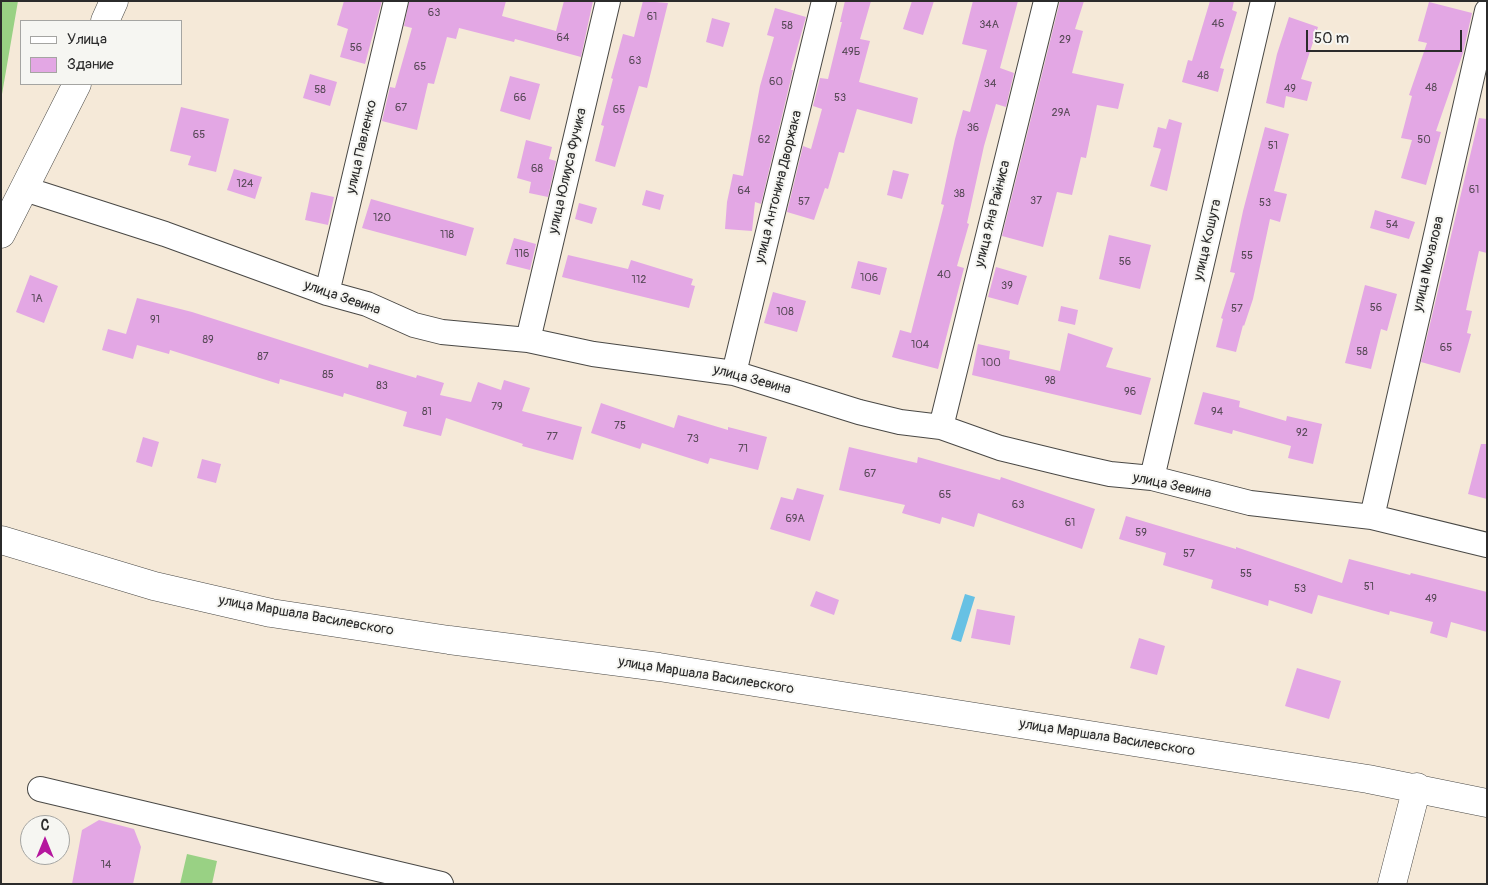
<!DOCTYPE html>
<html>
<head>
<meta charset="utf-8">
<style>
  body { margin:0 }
  #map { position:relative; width:1488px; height:885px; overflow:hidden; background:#f5e9d8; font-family:Pangolin,sans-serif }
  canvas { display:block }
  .frame { position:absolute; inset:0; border:2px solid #2b2b2b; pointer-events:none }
  .legend { position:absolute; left:20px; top:20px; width:162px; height:65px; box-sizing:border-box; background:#f6f6f2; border:1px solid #a5a5a2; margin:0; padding:6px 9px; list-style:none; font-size:15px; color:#2b2b2b }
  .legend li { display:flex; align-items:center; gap:10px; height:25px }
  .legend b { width:25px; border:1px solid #a5a5a2 }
  .north { position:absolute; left:20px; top:815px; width:50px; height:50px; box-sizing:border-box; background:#f6f6f2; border:1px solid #a5a5a2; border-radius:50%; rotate:0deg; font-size:14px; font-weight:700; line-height:20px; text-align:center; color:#2b2b2b }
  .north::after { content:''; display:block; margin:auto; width:18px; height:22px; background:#b5179e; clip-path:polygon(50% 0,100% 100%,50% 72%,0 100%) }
  .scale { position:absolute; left:1306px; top:30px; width:156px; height:22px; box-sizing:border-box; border:2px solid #2b2b2b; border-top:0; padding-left:6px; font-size:15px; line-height:18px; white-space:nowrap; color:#2b2b2b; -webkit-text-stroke:4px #f6f6f2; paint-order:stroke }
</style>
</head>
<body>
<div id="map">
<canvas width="1488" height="885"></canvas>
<div class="frame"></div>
<ul class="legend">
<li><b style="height:6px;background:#fff"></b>Улица</li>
<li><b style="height:14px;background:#e3a7e4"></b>Здание</li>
</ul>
<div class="north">С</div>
<div class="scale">50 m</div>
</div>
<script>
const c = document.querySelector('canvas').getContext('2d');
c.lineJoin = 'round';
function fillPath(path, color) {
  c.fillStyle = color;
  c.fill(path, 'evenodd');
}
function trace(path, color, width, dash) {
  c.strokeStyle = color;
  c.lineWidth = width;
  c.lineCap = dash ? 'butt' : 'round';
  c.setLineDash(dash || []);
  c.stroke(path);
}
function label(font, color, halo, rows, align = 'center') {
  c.font = font + ' Pangolin,sans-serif';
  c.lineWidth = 4;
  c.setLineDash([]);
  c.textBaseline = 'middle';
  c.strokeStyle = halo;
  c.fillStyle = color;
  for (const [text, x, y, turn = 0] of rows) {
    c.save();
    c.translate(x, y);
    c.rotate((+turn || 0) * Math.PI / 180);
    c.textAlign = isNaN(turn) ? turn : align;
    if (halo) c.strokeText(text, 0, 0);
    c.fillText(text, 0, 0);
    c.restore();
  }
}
fillPath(new Path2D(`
  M1,1H18L1,100Z
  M187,854L217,861L212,884H180Z`), '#99d184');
fillPath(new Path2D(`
  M965,594L975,597L961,642L951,639Z`), '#67c1e4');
fillPath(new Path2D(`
  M344,1H382L365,64L340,57L348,29L337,25Z
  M409,1H506L502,16L556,31L564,1H593L581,57L515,39L514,42L459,28L456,39L447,37L434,84L428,83L417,130L382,121L390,87L395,88L412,28L404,26Z
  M643,1L668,3L647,88L639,86L615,167L595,161L604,126L601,125L613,79L611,78L623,34L634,37Z
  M845,1H871L860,39L870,41L859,82L918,98L912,124L857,109L844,153L839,152L828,189L825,188L814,220L787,212L803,146L811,149L822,109L813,106L820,78L828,79L842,22H840Z
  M912,1H934L923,35L903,29Z
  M973,1H1018L1000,68L1014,73L1006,107L996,104L984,146L967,223L969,224L957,266L964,268L938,369L892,357L900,330L911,333L944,205L941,204L955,139L963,110L970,112L987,50L962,44Z
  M1060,1H1084L1075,29L1083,31L1072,73L1124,84L1118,109L1097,105L1086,158L1081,157L1072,195L1057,192L1043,247L1002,236Z
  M1210,1H1234L1232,10L1237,12L1220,68L1224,69L1218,92L1182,82L1188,60L1192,61Z
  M1429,2L1472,13L1463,53L1436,131L1441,132L1426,185L1401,178L1412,140L1401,138L1412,96L1409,95L1427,43L1418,41Z
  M775,8L806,17L791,70H793L761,204L755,202L752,231L725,229L727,202L733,174L743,176L760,86L774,37L767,35Z
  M1289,17L1318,27L1301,79L1312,82L1307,101L1286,96L1284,108L1266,103L1277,54Z
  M712,18L730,23L723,47L706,42Z
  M310,74L337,82L330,106L303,98Z
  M510,76L540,84L530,120L500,111Z
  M181,107L229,119L216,172L188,165L191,156L170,151Z
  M1479,118L1487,119V253L1479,251L1466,310L1472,311L1467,333L1471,334L1460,373L1421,362Z
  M1169,119L1182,123L1167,191L1150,186L1161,149L1153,147L1158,127L1166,129Z
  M1265,127L1289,134L1274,191L1287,194L1280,222L1270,219L1253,299L1244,326L1243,325L1236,352L1216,347L1223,319L1221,318L1235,273L1230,272L1243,211Z
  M526,140L552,147L549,159L556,161L548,197L529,193L531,182L517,178Z
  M234,169L262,177L255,199L227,190Z
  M893,170L909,174L902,199L887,195Z
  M646,190L664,195L660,210L642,205Z
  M311,192L334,197L328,225L305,220Z
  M371,199L474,228L466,256L362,228Z
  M579,203L597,208L592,224L575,219Z
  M1375,210L1415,222L1409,239L1370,228Z
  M1109,235L1151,245L1140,289L1099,279Z
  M514,238L536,244L530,270L506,264Z
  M568,255L628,269L631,260L693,279L691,285L695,286L689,308L562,277Z
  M858,261L887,268L880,295L851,288Z
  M996,267L1027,276L1018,305L988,297Z
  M30,275L58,286L44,323L16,312Z
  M1365,285L1397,294L1387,331L1381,329L1371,369L1345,363Z
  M773,292L806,301L797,332L764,323Z
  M137,298L192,312L368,368L369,364L416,378L417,375L444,383L440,395L471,402L478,382L501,390L504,380L530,388L522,411L582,427L573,460L522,446L523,444L446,418L441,436L403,426L407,412L344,393L343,397L280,379L279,384L170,350L169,354L137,345L133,359L102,350L108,329L126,334Z
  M1061,306L1078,310L1075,325L1058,321Z
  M1068,333L1113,348L1106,367L1151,378L1141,415L972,375L978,344L1010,351L1009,359L1060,371Z
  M1203,392L1240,401L1239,407L1286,421L1287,416L1322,424L1313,464L1288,458L1291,446L1233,430L1232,434L1194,424Z
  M601,403L674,428L678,415L728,430V427L767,437L758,470L710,458L708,464L642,443L640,449L591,433Z
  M143,437L159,442L152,467L136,462Z
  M1481,444H1487V499L1468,494Z
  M849,447L917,463L918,457L1000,480L1001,477L1095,509L1082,549L978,513L974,527L942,517L940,524L902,513L905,505L839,490Z
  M202,459L221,464L216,483L197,478Z
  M797,488L824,495L810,541L770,529L781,497L793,500Z
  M1126,516L1236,549V547L1342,583L1349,559L1410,575L1411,573L1487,592V632L1451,622L1447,638L1430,633L1433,622L1390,611L1389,615L1318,595L1312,614L1269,600L1268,606L1211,588L1213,580L1163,565L1166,553L1119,539Z
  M816,591L839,600L834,615L810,606Z
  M977,609L1015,616L1010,645L971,638Z
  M1139,638L1165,646L1157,675L1130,668Z
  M1297,668L1341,681L1329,719L1285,706Z
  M99,820L134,829L141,847L133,884H72L82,830Z`), '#e3a7e4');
const street = new Path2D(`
  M25,189L165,234L327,293L367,304L414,325L442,332L528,340L593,354L734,373L859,412L900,422L941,427L1000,448L1074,466L1110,474L1152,478L1250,503L1372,517L1487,545
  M327,293L396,1
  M528,340L608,1
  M734,373L824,1
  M941,427L1046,1
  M1152,478L1263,1
  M1372,517L1487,11
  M40,789L441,884`);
const secondary = new Path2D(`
  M105,21L114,1
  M1,234L77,84
  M1,540L154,586L271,613L449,640L659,667L1368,779L1487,803
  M1392,884L1417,787`);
trace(street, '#494845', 26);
trace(secondary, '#494845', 29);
trace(street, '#fff', 24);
trace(secondary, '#fff', 28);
label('11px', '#594a59', null, [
  ["63",434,13],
  ["61",652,17],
  ["46",1218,24],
  ["34А",989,25],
  ["58",787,26],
  ["64",563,38],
  ["29",1065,40],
  ["56",356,48],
  ["49Б",851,52],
  ["63",635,61],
  ["65",420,67],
  ["48",1203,76],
  ["60",776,82],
  ["34",990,84],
  ["48",1431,88],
  ["49",1290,89],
  ["58",320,90],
  ["66",520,98],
  ["53",840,98],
  ["67",401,108],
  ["65",619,110],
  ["29А",1061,113],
  ["36",973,128],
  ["65",199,135],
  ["62",764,140],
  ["50",1424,140],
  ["51",1273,146],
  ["68",537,169],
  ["124",245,184],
  ["61",1474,190],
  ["64",744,191],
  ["38",959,194],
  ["37",1036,201],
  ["57",804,202],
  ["53",1265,203],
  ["120",382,218],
  ["54",1392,225],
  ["118",447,235],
  ["116",522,254],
  ["55",1247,256],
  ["56",1125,262],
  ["40",944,275],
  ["106",869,278],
  ["112",639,280],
  ["39",1007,286],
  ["1А",37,299],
  ["56",1376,308],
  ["57",1237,309],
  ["108",785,312],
  ["91",155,320],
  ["89",208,340],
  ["104",920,345],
  ["65",1446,348],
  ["58",1362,352],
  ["87",263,357],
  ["100",991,363],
  ["85",328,375],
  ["98",1050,381],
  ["83",382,386],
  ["96",1130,392],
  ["79",497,407],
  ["81",427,412],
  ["94",1217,412],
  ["75",620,426],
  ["92",1302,433],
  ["77",552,437],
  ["73",693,439],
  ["71",743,449],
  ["67",870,474],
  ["65",945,495],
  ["63",1018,505],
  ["69А",795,519],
  ["61",1070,523],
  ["59",1141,533],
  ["57",1189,554],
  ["55",1246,574],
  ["51",1369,587],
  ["53",1300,589],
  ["49",1431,599],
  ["14",106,865]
]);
label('14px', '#2b2b2b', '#f6f6f2', [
  ["улица Павленко",362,147,-77],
  ["улица Юлиуса Фучика",568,171,-77],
  ["улица Антонина Дворжака",779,187,-76],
  ["улица Яна Райниса",993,214,-76],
  ["улица Кошута",1208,240,-77],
  ["улица Мочалова",1429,264,-77],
  ["улица Зевина",342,298,19],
  ["улица Зевина",752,380,15],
  ["улица Зевина",1172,486,12],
  ["улица Маршала Василевского",306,616,10],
  ["улица Маршала Василевского",706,676,9],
  ["улица Маршала Василевского",1107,738,9]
]);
</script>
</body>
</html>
